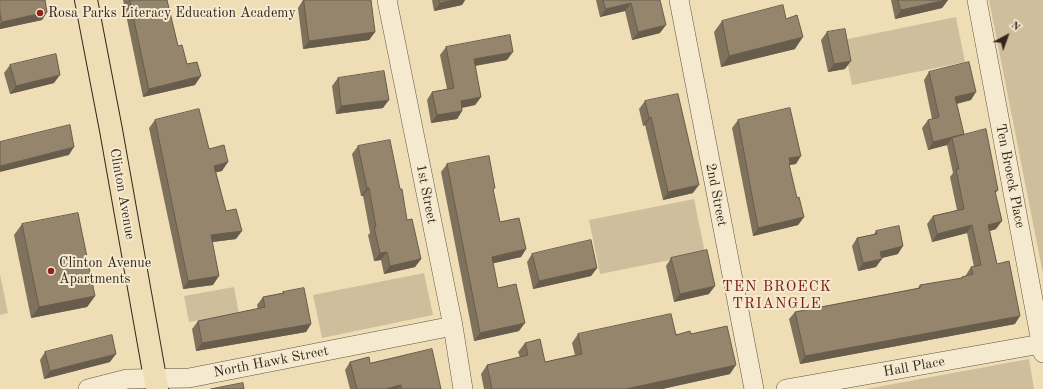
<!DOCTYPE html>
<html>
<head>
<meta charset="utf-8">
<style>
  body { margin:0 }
  #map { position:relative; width:1043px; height:389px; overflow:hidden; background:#efddb6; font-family:"Old Standard TT",serif }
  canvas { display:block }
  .north { position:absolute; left:987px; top:16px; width:40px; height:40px; -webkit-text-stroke:3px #f5e9d0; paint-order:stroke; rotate:41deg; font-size:11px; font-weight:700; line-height:16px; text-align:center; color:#32261c }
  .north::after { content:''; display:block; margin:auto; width:14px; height:18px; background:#32261c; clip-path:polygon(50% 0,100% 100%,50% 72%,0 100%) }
</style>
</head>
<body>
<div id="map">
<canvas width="1043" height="389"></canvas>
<div class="north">N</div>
</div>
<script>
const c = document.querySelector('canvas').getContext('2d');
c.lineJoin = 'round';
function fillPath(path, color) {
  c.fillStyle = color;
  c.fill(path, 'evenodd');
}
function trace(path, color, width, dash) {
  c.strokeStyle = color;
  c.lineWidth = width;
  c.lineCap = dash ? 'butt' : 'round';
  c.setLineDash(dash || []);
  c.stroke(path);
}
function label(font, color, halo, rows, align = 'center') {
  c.font = font + ' "Old Standard TT",serif';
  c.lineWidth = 4;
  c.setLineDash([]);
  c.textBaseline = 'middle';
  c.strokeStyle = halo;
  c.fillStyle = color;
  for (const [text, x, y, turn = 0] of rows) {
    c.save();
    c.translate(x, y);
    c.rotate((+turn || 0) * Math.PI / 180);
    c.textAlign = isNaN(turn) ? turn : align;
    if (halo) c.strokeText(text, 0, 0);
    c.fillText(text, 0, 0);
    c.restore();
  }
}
fillPath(new Path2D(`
  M989,0H1043V274Z
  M956,17L965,62L852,85L843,40Z
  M694,199L705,253L600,274L589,220Z
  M424,273L433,315L322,338L313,295Z
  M0,274L8,313L0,315Z
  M234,287L239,314L189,322L184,296Z
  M1029,359L1034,389H866Z`), '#cfbe9c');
const street = new Path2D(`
  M387,0L453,326L463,389
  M679,0L754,389
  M977,0L1043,353
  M88,389L127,379L189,378L453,326
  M786,389L1041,344`);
const primary = new Path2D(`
  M86,0L111,130L157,389`);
trace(street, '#615442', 20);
trace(primary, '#32261c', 24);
trace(street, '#f5e9d0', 19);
trace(primary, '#efddb6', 22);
fillPath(new Path2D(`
  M0,0L47,12L42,20L0,29Z
  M123,0H167L178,46L187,64L195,85L143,97Z
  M303,0L375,32L369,40L303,49L298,8Z
  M432,0H465L462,5L434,11Z
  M596,0H660V33L632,40L625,11L600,17Z
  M891,0H948L942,8L895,19Z
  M786,19L795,49L721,67L714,32L722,21Z
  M827,32L845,69L828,72L821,40Z
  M446,47L507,60L475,66L481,97L475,105L462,108V111L457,119L431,123L427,100L432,92L447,89L440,55Z
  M10,65L54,83L10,94L4,73Z
  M929,72L971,100L957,104L964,134L998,190L995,194L996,229L990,231L997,264L1015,324L800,364L789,319L795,312L918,288L920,285L960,279L962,277L966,276V275L971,267H974L967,233L932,242L927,224L933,216L957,210L950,177L953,173L947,145L928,150L922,128L928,120L932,119L924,80Z
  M338,78L383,108L336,114L332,86Z
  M645,101L693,193L663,200L645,125L643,126L639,109Z
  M155,120L209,149L222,171L216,172L226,211L236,239L212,242L213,285L183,289L149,128Z
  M738,120L796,164L789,165L797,198L804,217L798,225L753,236L732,128Z
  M358,146L407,220L421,259L415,267L384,274L381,260L374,261L368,235L370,233L363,196H361L352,154Z
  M447,164L493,191L500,222L526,249L521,257L493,263L498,288L519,331L474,341L441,172Z
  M22,224L95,296L87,307L31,318L14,235Z
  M876,231L898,254L881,258L876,267L858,271L852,246L857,238L874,234Z
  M532,254L597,268L591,276L533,289L527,262Z
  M671,258L709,294L674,302L666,266Z
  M283,292L311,324L306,332L196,351L192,329L198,321L258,309L257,305L263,297L282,293Z
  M578,334H691L730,374L662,389H484L481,374L487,365L520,357L518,352L525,343L545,362L575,355L572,343Z
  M45,352L110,362L44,379L40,360Z
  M350,362L370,363L441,389H350L345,370Z`), '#7f725d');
fillPath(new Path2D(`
  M454,0H465L462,5L434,11L440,3Z
  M946,0H948L942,8L895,19L901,10Z
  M631,3L625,11L600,17L606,9Z
  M47,12L42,20L0,29V24L2,22Z
  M666,25L660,33L632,40L638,32Z
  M375,32L369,40L303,49L309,41Z
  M803,37L795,49L721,67L729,56Z
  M513,52L507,60L468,67L474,59Z
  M851,61L845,69L828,72L834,64Z
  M60,75L54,83L10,94L16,86Z
  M201,76L195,85L143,97L149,89Z
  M976,92L971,100L949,105L955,97Z
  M481,97L475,105L455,109L461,101Z
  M389,100L383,108L336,114L341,106Z
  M462,111L457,119L431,123L437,115Z
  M651,117L645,125L643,126L649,118Z
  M964,134L952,138L947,145L928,150L933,142Z
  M74,147L69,155L0,172V166Z
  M801,156L796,164L789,165V158Z
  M228,162L222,171L209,174L214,166Z
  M699,185L693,193L663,200L668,192Z
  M367,188H369L363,196H361Z
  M804,217L798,225L753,236L758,228Z
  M1002,221L996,229L983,233L988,225Z
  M972,225L967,233L932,242L937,234Z
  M242,231L236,239L205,243L211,235Z
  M903,246L898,254L874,260L880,252Z
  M526,249L521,257L486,265L492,257Z
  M387,252L381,260L374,261L380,253Z
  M421,259L415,267L384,274L390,266Z
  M882,259L876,267L858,271L863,263Z
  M597,268L591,276L533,289L539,281Z
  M219,276L213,285L183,289L188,281Z
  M715,286L709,294L674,302L680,294Z
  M95,296L87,307L31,318L39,307Z
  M1020,316L1015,324L800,364L805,356Z
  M525,323L519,331L474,341L480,333Z
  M311,324L306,332L196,351L202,343Z
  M116,354L110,362L44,379L50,371Z
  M736,365L730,374L662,389H626Z
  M401,385L398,389H386Z`), '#685d4c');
const building = new Path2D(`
  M0,0H45L47,12L2,22L0,14Z
  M130,0H167L178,46L182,45L187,64L197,62L201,76L149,89Z
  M304,0H371L375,32L309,41Z
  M439,0H454L440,3Z
  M603,0H660L666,25L638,32L631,3L606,9Z
  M898,0H946L901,10Z
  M783,5L786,19L797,15L803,37L729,56L722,21Z
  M845,29L851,61L834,64L827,32Z
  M510,35L513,52L474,59L481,97L461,101L462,111L437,115L432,92L454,88L446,47Z
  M56,54L60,75L16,86L10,65Z
  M969,62L976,92L955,97L964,134L933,142L928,120L939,117L929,72Z
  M384,71L389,100L341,106L338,78Z
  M678,94L699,185L668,192L651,117L649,118L645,101Z
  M790,108L801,156L789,158L790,163L789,164L797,198L799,197L804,217L758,228L738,120Z
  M199,109L209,149L224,145L228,162L214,166L226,211L236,209L242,231L211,235L219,276L188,281L155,120Z
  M70,125L74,147L0,166V142Z
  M986,129L998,190L995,191L1002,221L988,225L997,264L1009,261L1020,316L805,356L795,312L920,288V285L962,278V277L973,274L971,267L981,265L972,225L937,234L933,216L964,209L956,169H959L952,138Z
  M390,140L400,189H402L407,220L412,219L421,259L390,266L387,252L380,253L374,227H376L369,188H367L358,146Z
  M489,156L495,188L493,189L500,222L519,218L526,249L492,257L498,288L516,284L525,323L480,333L447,164Z
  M78,213L95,296L39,307L22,224Z
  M899,226L903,246L880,252L882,259L863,263L857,238L877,234L876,231Z
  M591,240L597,268L539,281L532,254Z
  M707,250L715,286L680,294L671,258Z
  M304,288L311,324L202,343L198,321L265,307L263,297L284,293L283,292Z
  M671,314L676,335L690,331L691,334L727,326L736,365L626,389H492L487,365L528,355L525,343L540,339L545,362L582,354L578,334Z
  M112,335L116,354L50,371L45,352Z
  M432,349L441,389H401V385L386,389H357L350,362L369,357L370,363Z
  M243,383L244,389H211Z`);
fillPath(building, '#94856c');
trace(building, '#685d4c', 1);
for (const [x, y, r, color] of [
  [40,13,4,"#8f2418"],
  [51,271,4,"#8f2418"]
]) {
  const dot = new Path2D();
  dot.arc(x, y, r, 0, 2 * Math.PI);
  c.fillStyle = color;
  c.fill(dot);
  trace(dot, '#f5e9d0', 1.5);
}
label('14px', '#32261c', '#f5e9d0', [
  ["Rosa Parks Literacy Education Academy",48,13],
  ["Clinton Avenue",59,263],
  ["Apartments",59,279]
], 'left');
label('14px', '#32261c', '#f5e9d0', [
  ["Ten Broeck Place",1010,176,79],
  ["Clinton Avenue",122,194,80],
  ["1st Street",426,194,79],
  ["2nd Street",716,195,79],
  ["North Hawk Street",271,362,-11],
  ["Hall Place",914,367,-10]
]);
c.letterSpacing = '1px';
label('15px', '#7a1f14', '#f5e9d0', [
  ["TEN BROECK",777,287],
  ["TRIANGLE",777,304]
]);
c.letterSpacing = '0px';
</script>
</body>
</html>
